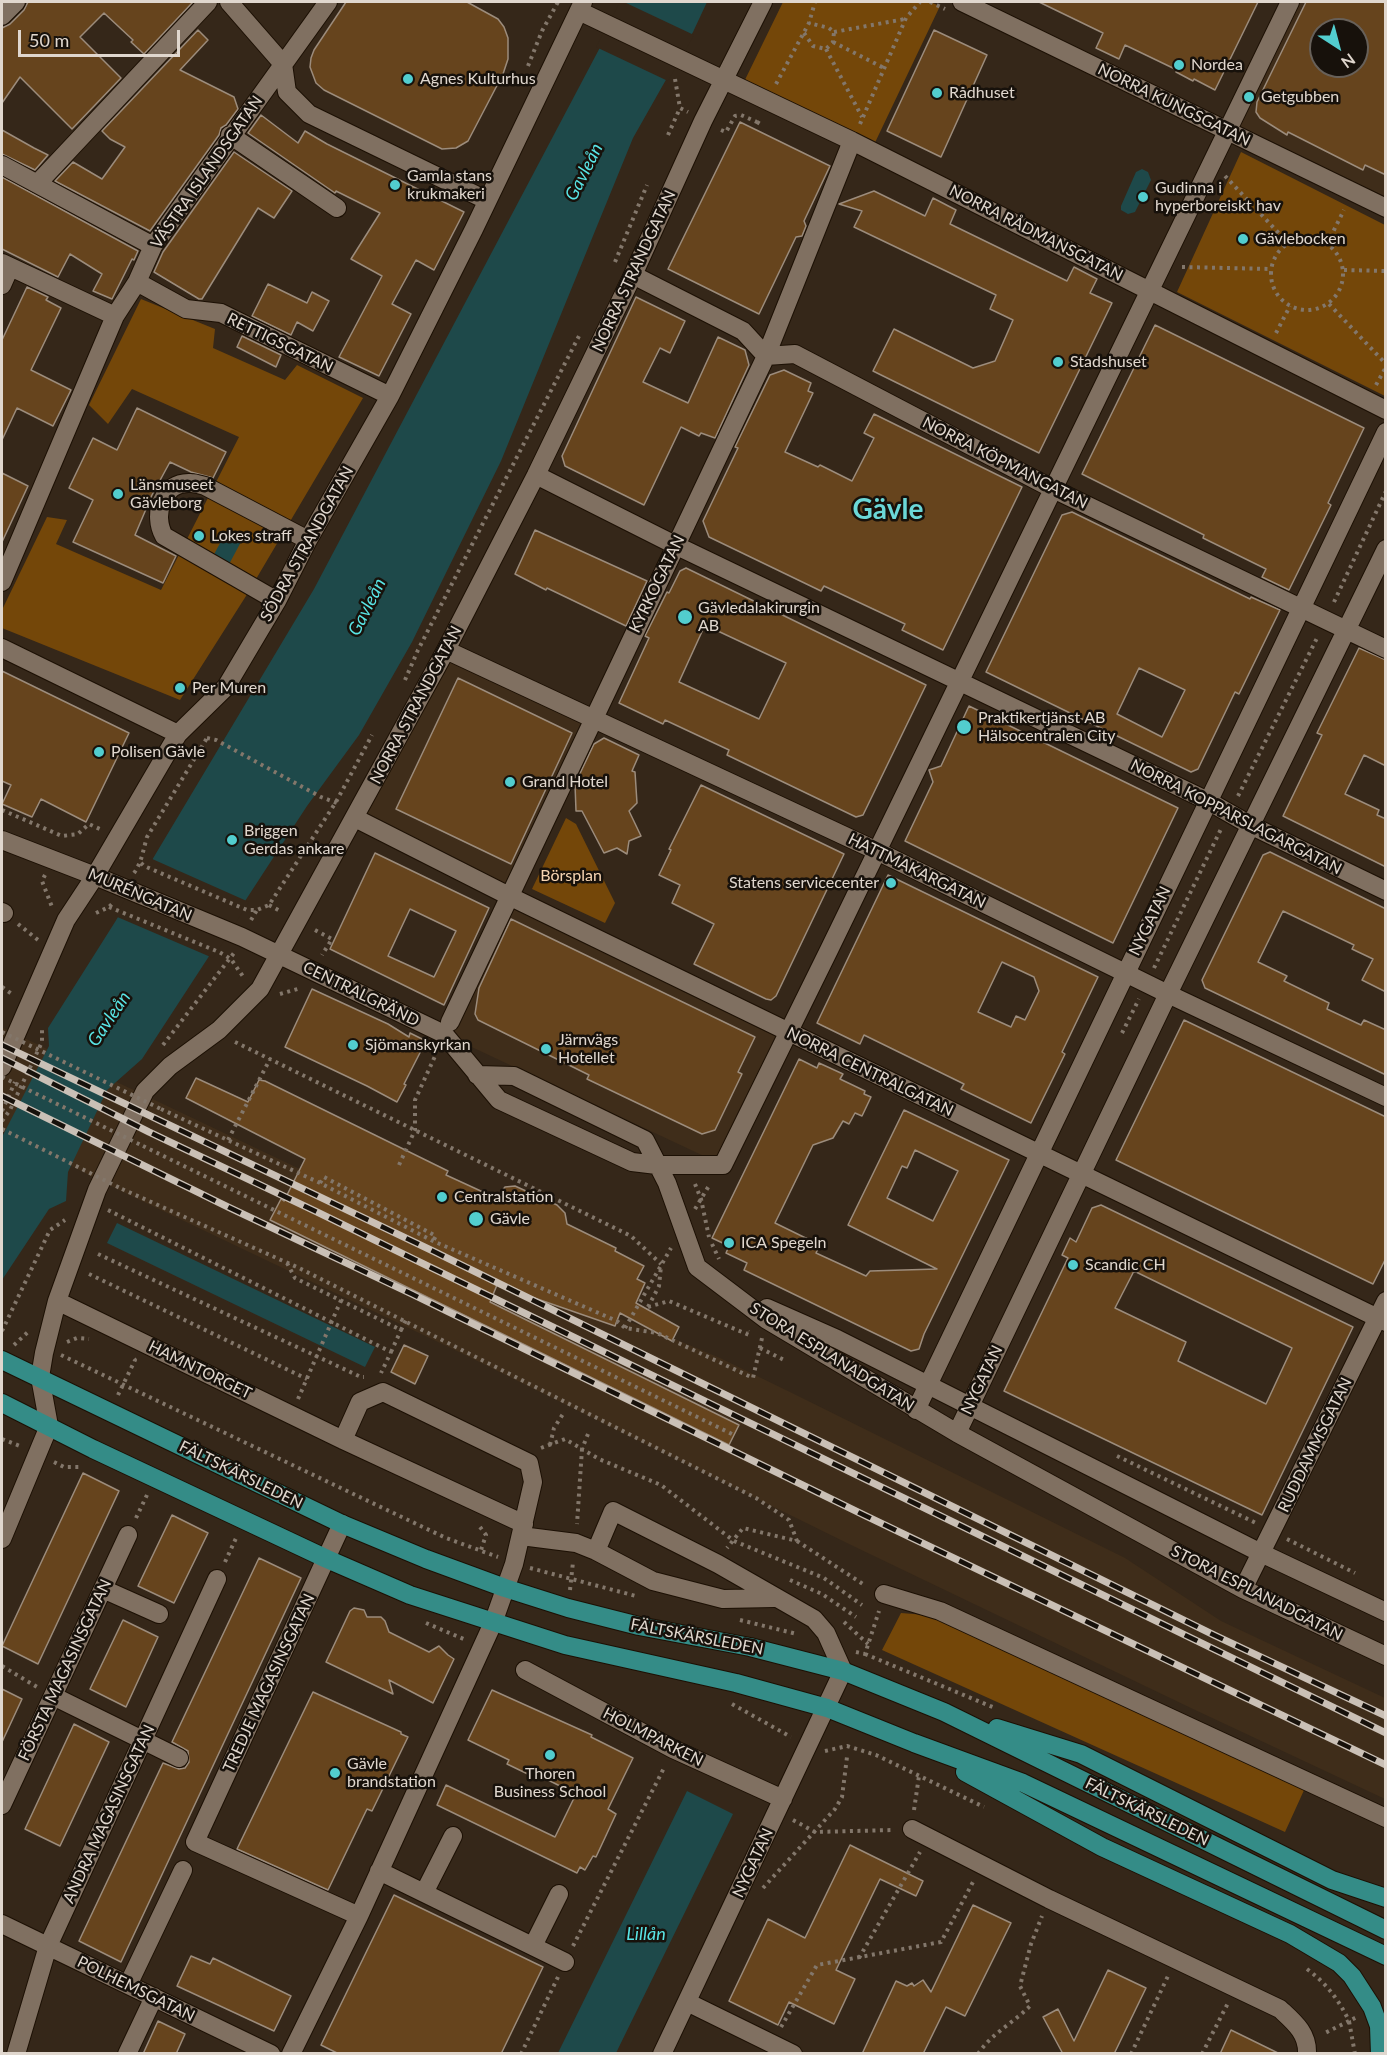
<!DOCTYPE html>
<html>
<head>
<meta charset="utf-8">
<style>
  body { margin:0 }
  #map { position:relative; width:1387px; height:2055px; overflow:hidden; background:#352719; font-family:Lato,sans-serif }
  canvas { display:block }
  .frame { position:absolute; inset:0; border:3px solid #e0d7ce; pointer-events:none }
  .north { position:absolute; left:1309px; top:18px; width:60px; height:60px; box-sizing:border-box; background:#17110b; border:2px solid #676059; border-radius:50%; rotate:144deg; font-size:16px; font-weight:700; line-height:24px; text-align:center; color:#e0d7ce }
  .north::after { content:''; display:block; margin:auto; width:21px; height:27px; background:#52cdce; clip-path:polygon(50% 0,100% 100%,50% 72%,0 100%) }
  .scale { position:absolute; left:18px; top:30px; width:162px; height:27px; box-sizing:border-box; border:3px solid #e0d7ce; border-top:0; padding-left:8px; font-size:18px; line-height:21px; white-space:nowrap; color:#e0d7ce; -webkit-text-stroke:4px #17110b; paint-order:stroke }
</style>
</head>
<body>
<div id="map">
<canvas width="1387" height="2055"></canvas>
<div class="frame"></div>
<div class="north">N</div>
<div class="scale">50 m</div>
</div>
<script>
const c = document.querySelector('canvas').getContext('2d');
c.lineJoin = 'round';
function fillPath(path, color) {
  c.fillStyle = color;
  c.fill(path, 'evenodd');
}
function trace(path, color, width, dash) {
  c.strokeStyle = color;
  c.lineWidth = width;
  c.lineCap = dash ? 'butt' : 'round';
  c.setLineDash(dash || []);
  c.stroke(path);
}
function label(font, color, halo, rows, align = 'center') {
  c.font = font + ' Lato,sans-serif';
  c.lineWidth = 5;
  c.setLineDash([]);
  c.textBaseline = 'middle';
  c.strokeStyle = halo;
  c.fillStyle = color;
  for (const [text, x, y, turn = 0] of rows) {
    c.save();
    c.translate(x, y);
    c.rotate((+turn || 0) * Math.PI / 180);
    c.textAlign = isNaN(turn) ? turn : align;
    if (halo) c.strokeText(text, 0, 0);
    c.fillText(text, 0, 0);
    c.restore();
  }
}
fillPath(new Path2D(`
  M1290,2H1385V208L1227,131ZM1321,30H1357V66H1321Z
  M446,650L593,718L511,897L787,1032L723,1165L444,1034L510,897L356,818Z
  M3,1028L443,1237L570,1302L656,1331L720,1358L792,1393L1125,1558L1221,1621L1385,1698V1799L1193,1709L849,1544L459,1352L121,1191L2,1131Z`), '#3f2d1a');
fillPath(new Path2D(`
  M783,2H930L940,6L871,151L741,88Z
  M1241,152L1385,225V396L1177,292Z
  M141,299L215,329L213,348L285,380L297,365L363,398L246,596L180,700L2,628V610L47,517L67,520L56,544L161,590L239,437L132,389L108,424L89,405Z
  M566,818L576,824L615,903L605,923L532,889Z
  M901,1613L938,1616L1305,1788L1285,1832L882,1650Z`), '#744709');
fillPath(new Path2D(`
  M624,2H707L693,32L633,138L501,461L412,642L359,735L307,806L142,1059L107,1090L68,1172L66,1201L49,1209L2,1280V1137L49,1046L48,1028L115,922L314,589Z
  M1142,169L1148,172L1151,180L1135,212L1128,214L1121,210V206L1136,172Z
  M226,532L242,540L227,568L211,560Z
  M117,1223L375,1347L365,1367L107,1243Z
  M687,1791L733,1814L616,2053H558Z`), '#1e494a');
fillPath(new Path2D(`
  M620,2H624L694,35L668,81L596,47Z
  M150,858L249,902L213,958L115,916Z`), '#352719');
const building = new Path2D(`
  M28,2H193L144,54L131,42L133,40L104,13L80,37L121,78L72,129L20,77L2,103V28L10,24L24,10Z
  M346,2H467L498,19L504,27L508,38V59L503,74L468,141L456,148L442,149L324,90L316,83L310,67L311,58L314,50Z
  M1039,2H1258L1215,90L1194,79L1193,81L1176,72L1177,70L1125,45L1119,59L1096,48L1103,33Z
  M1306,2H1386V175L1365,165L1363,170L1288,132L1287,135L1260,118L1256,112L1257,102ZM1321,30H1357V66H1321Z
  M198,30L208,40L180,70L234,97L238,109L226,125L221,128L219,135L150,231L55,181L73,162L102,179L125,147L110,139L102,131Z
  M934,30L987,55L941,157L887,131Z
  M261,115L298,143L305,131L327,144L464,212L434,270L416,260L392,304L411,314L379,376L339,357L382,276L351,259L380,213L336,191L335,193L248,133Z
  M740,122L830,166L804,221L806,226L802,236L796,237L759,314L668,269Z
  M2,130L34,148L48,155L35,170L2,154Z
  M234,152L292,191L274,218L258,208L202,299H199L154,272L163,252Z
  M2,177L138,251L134,260L132,259L112,299L93,291L102,274L70,254L58,277L2,249Z
  M874,191L925,216L933,198L956,210L950,224L1067,281L1074,267L1097,279L1090,293L1112,303L1039,453L873,371L894,329L973,368L995,361L1013,320L990,309L996,295L854,227L862,211L839,204Z
  M268,284L307,303L312,292L329,301L313,331L297,322L291,335L252,316Z
  M27,287L48,297L46,300L61,308L31,370L71,390L53,426L17,408L2,440V340Z
  M636,297L685,321L670,353L660,348L643,382L688,403L718,337L745,350L749,365L715,438L701,433L699,436L681,427L644,505L565,466L562,456Z
  M1155,325L1364,428L1328,503L1331,505L1289,590L1262,577L1266,569L1203,538L1204,535L1082,474Z
  M242,336L281,355L276,367L237,347Z
  M784,370L811,383L808,391L813,393L785,452L818,467L820,465L852,481L874,438L864,433L874,414L1022,487L943,650L902,630L905,624L824,586L821,591L709,537L703,521L738,448L735,447L770,375Z
  M137,408L226,452L213,478L191,472L170,462L152,495L135,535L176,556L163,583L73,542L93,500L69,488L93,438L117,450Z
  M2,473L28,486L2,542Z
  M1072,512L1250,599L1251,597L1280,610L1239,694L1235,692L1198,769L1191,772L986,672L1062,515ZM1139,668L1185,690L1162,737L1117,714Z
  M535,530L647,581L626,626L547,588L546,590L515,574Z
  M686,568L926,685L863,815L856,817L727,755L729,750L665,720L663,724L619,703L649,638L645,636L667,592L669,593L680,571ZM705,625L786,663L759,719L679,682Z
  M1359,648L1386,660V766L1364,755L1345,794L1379,810L1377,815L1386,819V867L1283,816L1322,735L1317,733Z
  M2,671L129,733L86,822L41,799L32,817L2,804L11,785L2,781Z
  M458,678L572,733L511,864L396,809Z
  M969,706L1178,808L1113,943L905,841L933,782L929,770L941,766Z
  M604,738L639,755L632,771L635,772L637,803L629,811L641,836L629,841L627,854L617,848L604,853L582,811H576L575,784L594,744Z
  M701,785L844,854L776,996L771,1000L766,999L694,964L714,924L672,903L680,885L659,875L671,850L669,849Z
  M1270,852L1386,909V992L1362,980L1373,959L1352,949L1354,945L1283,911L1258,962L1287,976L1284,981L1329,1003L1327,1009L1361,1025L1364,1020L1386,1030V1075L1205,988L1202,980L1263,855Z
  M375,853L489,908L444,1005L330,949ZM410,909L456,931L434,977L388,956Z
  M888,875L1098,977L1062,1052L1065,1054L1031,1123L961,1089L964,1084L864,1035L860,1044L817,1023ZM1002,962L1034,977L1039,991L1025,1020L1016,1016L1011,1027L978,1012Z
  M511,919L755,1037L738,1072L742,1074L715,1130L702,1134L587,1079L589,1075L478,1020L475,1014L479,988Z
  M312,989L388,1024L409,1037L410,1033L426,1041L404,1084L406,1085L397,1102L367,1086L285,1047Z
  M1184,1020L1386,1117V1258L1373,1284L1116,1160Z
  M799,1059L817,1068L819,1063L843,1074L840,1079L865,1091L864,1094L871,1097L862,1116L855,1113L849,1124L843,1121L833,1138L813,1145L775,1223L820,1245L816,1253L866,1276L870,1271L937,1269L848,1225L904,1110L1009,1160L924,1334L919,1349L911,1351L744,1270L747,1263L726,1253L729,1246L712,1238ZM915,1150L958,1171L933,1221L887,1198L902,1166L907,1168Z
  M196,1078L248,1102L259,1080L265,1081L448,1171L446,1175L496,1198L505,1187L515,1186L557,1205L565,1213L567,1224L616,1248L615,1251L644,1266L637,1279L645,1283L636,1303L679,1327L672,1341L620,1313L615,1326L497,1285L490,1302L739,1425L729,1445L270,1220L281,1199L284,1201L305,1159L186,1098Z
  M1101,1205L1353,1327L1262,1515L1004,1391L1068,1258L1062,1255L1070,1238L1076,1242L1092,1208ZM1134,1271L1292,1348L1266,1404L1178,1361L1186,1342L1115,1308Z
  M404,1345L428,1356L415,1384L391,1372Z
  M83,1473L119,1491L38,1664L2,1646Z
  M172,1515L208,1533L174,1603L138,1586Z
  M259,1558L301,1578L121,1962L79,1941L163,1763L179,1769L185,1768L189,1762L188,1751L172,1742Z
  M354,1608L364,1610L367,1617H381L385,1621L389,1632L429,1652L439,1646L448,1655L454,1659L433,1703L389,1680L393,1694L326,1662L350,1611Z
  M123,1620L158,1637L126,1707L90,1689Z
  M2,1689L22,1699L2,1742Z
  M492,1690L592,1735L591,1737L633,1758L608,1809L616,1814L596,1857L593,1856L585,1870L580,1867L577,1873L437,1805L446,1785L555,1837L576,1794L536,1774L534,1777L507,1764L509,1760L468,1740Z
  M313,1692L401,1732V1734L408,1737L372,1811L367,1809L328,1890L237,1849Z
  M74,1724L109,1742L60,1846L25,1829Z
  M850,1845L923,1881L916,1896L880,1879L836,1970L855,1979L834,2024L789,2002L778,2025L729,2001L768,1919L805,1938Z
  M394,1895L543,1967L501,2054H339L321,2045Z
  M973,1905L1011,1923L965,2016L946,2007L923,2054H862L896,1981L907,1986L912,1983L914,1986L923,1980L931,1992Z
  M191,1956L210,1964L213,1958L291,1996L274,2031L177,1986Z
  M1108,1970L1146,1988L1114,2054H1063L1043,2017L1058,2009L1074,2041Z
  M158,2021L185,2034L176,2054H143Z
  M1231,2030L1280,2054H1220Z`);
fillPath(building, '#66441d');
trace(building, '#9c8c7c', 1.5);
const minor = new Path2D(`
  M229,2L283,64
  M962,2L1386,208
  M579,11L852,141L1386,410
  M2,16L16,2
  M283,64L287,92L309,114L486,200
  M230,135L337,208
  M2,165L153,246
  M37,184L208,2
  M2,263L115,316
  M633,275L743,331L766,356
  M137,282L186,309L221,313L390,396
  M2,285L10,267
  M766,356L795,354L1053,489L1386,649
  M536,475L675,545L1208,801L1250,825L1386,891
  M2,582L115,316L137,282L153,246L328,2
  M277,601L164,536C152,515 162,481 191,483C195,483 201,485 205,486L308,540
  M2,648L178,734
  M446,650L877,851L1168,994L1386,1097
  M355,818L511,897L1386,1322
  M2,840L95,876L242,937L444,1034L499,1100L632,1162L657,1165H723L829,950L1290,2
  M2,912L4,913
  M450,1022L766,356L852,141
  M2,1067L66,920L95,876L178,734L226,687L277,601L308,540L390,396L474,229L583,2
  M477,1075L514,1076L645,1140L667,1183L697,1267L767,1320L957,1433L1243,1589L1386,1656
  M57,1301L343,1440L524,1524
  M767,1308L837,1339L1261,1553L1386,1612
  M916,1410L1386,432
  M957,1433L1168,994L1386,549
  M342,1524L195,1842L359,1916
  M521,1536L576,1543L596,1551L613,1511L718,1564L814,1619L826,1633L843,1671L662,2054
  M2,1539L49,1426L40,1377L44,1353L57,1301L97,1190L145,1091L170,1066L219,1030L260,989L446,650L536,475L633,275L703,121L763,2
  M596,1551L653,1581L723,1599L774,1598
  M103,1589L159,1614
  M1243,1589L1386,1301
  M884,1594L940,1611L1386,1818
  M525,1670L673,1749L783,1799
  M53,1696L179,1758
  M2,1805L128,1535
  M912,1829L1049,1899L1280,2009C1294,2022 1308,2033 1307,2054
  M379,1871L565,1962
  M424,1893L453,1836
  M2,1924L271,2054
  M533,1946L559,1894
  M128,1985L183,1870
  M687,2002L793,2054
  M16,2054L48,1946L217,1579
  M127,2054L154,1997
  M291,2054L359,1916L493,1623L514,1564L533,1482L529,1463L383,1392L360,1402L343,1440`);
const major = new Path2D(`
  M2,1360L342,1524L426,1559L505,1588L568,1608L639,1626L750,1647L843,1671L944,1712L1386,1930
  M2,1403L93,1449L327,1559L410,1595L565,1645L736,1683L827,1708L914,1743L1023,1783L1386,1956
  M997,1728L1081,1754L1332,1880L1386,1898
  M965,1772L1102,1847L1290,1934L1339,1963L1352,1976L1372,2007L1379,2026L1380,2054`);
trace(minor, '#1c1004', 20);
trace(major, '#1c1004', 20);
trace(new Path2D(`
  M930,2L945,9
  M834,32L905,19
  M804,33L813,46L826,49L833,42L834,32L829,28L809,23
  M833,42L884,68
  M826,49L862,117
  M528,66L542,31L558,2
  M675,79L680,108
  M776,84L809,23L815,2
  M757,122L762,125
  M860,124L906,18L920,2
  M721,130L726,132L735,116L741,115L757,122L759,118
  M668,135L680,108L688,112
  M1225,176L1288,243
  M1271 274a36 36 0 1 1 72 0a36 36 0 1 1-72 0Z
  M1327,244L1344,210
  M615,262L647,185
  M1182,267L1271,269
  M1344,270L1386,271
  M1329,304L1386,364
  M1276,333L1290,306
  M1376,385L1386,367
  M1334,602L1386,491
  M405,680L418,650L579,336
  M207,738L216,740L321,797L337,803
  M1238,796L1318,636
  M2,810L62,836L78,834L89,824L102,830
  M141,863L144,866L247,910H257L269,905L336,802L372,735
  M134,873C142,862 143,850 147,837L207,738
  M45,875L42,881L52,907
  M269,905L282,912
  M109,907L219,952L231,959L244,978
  M96,913L109,907L112,904
  M251,920L257,910
  M18,924L38,940
  M315,930L332,939L322,955
  M1154,968L1221,829
  M2,987L12,994
  M280,994L301,988
  M1122,1033L1139,999
  M235,1042L631,1236L661,1264
  M163,1045L234,953
  M161,1109L320,1183L433,1241L617,1321L625,1328L657,1333L753,1378L762,1338
  M2,1111L15,1082
  M2,1121L10,1110L42,1042V1027
  M228,1140L270,1059
  M143,1146L734,1435
  M399,1165L415,1130V1100L436,1054
  M320,1183L324,1177L436,1236L433,1241
  M695,1184L701,1199L709,1237
  M122,1189L299,1268L756,1498L789,1520L797,1541L743,1528L727,1548
  M695,1209L710,1184
  M108,1210L391,1352L381,1373
  M712,1244L719,1259
  M98,1254L361,1377H364
  M287,1263L295,1278L401,1330L406,1320
  M89,1274L307,1379
  M648,1307L669,1301L749,1335L748,1331
  M648,1307L659,1286L661,1266
  M625,1328L671,1248
  M2,1331L50,1230L65,1220
  M67,1342L77,1338L89,1339
  M14,1345L28,1332
  M760,1348L784,1360
  M391,1352L401,1330
  M61,1355L446,1538L498,1557
  M118,1395L135,1360L134,1359
  M298,1399L342,1298
  M588,1434L582,1449L599,1459L661,1485L734,1541L824,1578L862,1605
  M2,1439L20,1446
  M550,1445L554,1428L563,1414
  M541,1448L565,1439L582,1449L577,1524
  M1117,1456L1256,1523
  M54,1462L64,1467H82
  M136,1518L147,1495
  M480,1527L486,1535L481,1550
  M1287,1539L1355,1573
  M797,1541L866,1586
  M225,1562L237,1536
  M530,1568L636,1596
  M790,1580L822,1594L856,1617
  M570,1590L573,1562
  M740,1620L797,1634
  M844,1622L868,1644
  M426,1623L466,1640
  M856,1652L865,1654L879,1611
  M865,1654L995,1708
  M2,1666L37,1687
  M732,1704L791,1737
  M825,1751L847,1746L876,1755L984,1807
  M914,1810L919,1776
  M793,1820L815,1832L894,1830
  M763,1888L835,1809L842,1797L847,1757
  M573,1946L665,1766
  M859,1958L920,1852
  M1307,1969C1326,1983 1339,2000 1349,2021L1323,2034
  M781,2027L817,1965L941,1942L973,1882
  M521,2054L558,1977
  M978,2054C991,2034 1013,2023 1030,2006L1020,1986L1031,1944L1042,1916
  M1131,2054L1168,1976
  M1202,2054L1228,2003
  M1355,2054L1349,2021L1357,2017`), '#83776b', 4, [3, 4.5]);
trace(minor, '#807061', 18);
trace(major, '#348c87', 18);
const rail = new Path2D(`
  M2,1045L435,1252L1214,1635L1386,1716
  M2,1058L149,1132L315,1211L1386,1733
  M2,1096L228,1207L412,1294L866,1516L1386,1765`);
trace(rail, '#cac0b6', 7);
trace(rail, '#17110b', 4.5, [14]);
trace(new Path2D(`
  M2,1032L161,1109
  M2,1077L143,1146
  M2,1129L122,1189`), '#83776b', 4, [3, 4.5]);
for (const [x, y, r, color] of [
  [1179,65,6,"#52cdce"],
  [408,79,6,"#52cdce"],
  [937,93,6,"#52cdce"],
  [1249,97,6,"#52cdce"],
  [395,185,6,"#52cdce"],
  [1143,197,6,"#52cdce"],
  [1243,239,6,"#52cdce"],
  [1058,362,6,"#52cdce"],
  [118,494,6,"#52cdce"],
  [199,536,6,"#52cdce"],
  [685,617,8,"#52cdce"],
  [180,688,6,"#52cdce"],
  [964,727,8,"#52cdce"],
  [99,752,6,"#52cdce"],
  [510,782,6,"#52cdce"],
  [232,840,6,"#52cdce"],
  [891,883,6,"#52cdce"],
  [353,1045,6,"#52cdce"],
  [546,1049,6,"#52cdce"],
  [442,1197,6,"#52cdce"],
  [476,1219,8,"#52cdce"],
  [729,1243,6,"#52cdce"],
  [1073,1265,6,"#52cdce"],
  [550,1755,6,"#52cdce"],
  [335,1773,6,"#52cdce"]
]) {
  const dot = new Path2D();
  dot.arc(x, y, r, 0, 2 * Math.PI);
  c.fillStyle = color;
  c.fill(dot);
  trace(dot, '#17110b', 2);
}
label('16px', '#e0d7ce', '#17110b', [
  ["Nordea",1191,65],
  ["Agnes Kulturhus",420,79],
  ["Rådhuset",949,93],
  ["Getgubben",1261,97],
  ["Gamla stans",407,176],
  ["krukmakeri",407,194],
  ["Gudinna i",1155,188],
  ["hyperboreiskt hav",1155,206],
  ["Gävlebocken",1255,239],
  ["Stadshuset",1070,362],
  ["Länsmuseet",130,485],
  ["Gävleborg",130,503],
  ["Lokes straff",211,536],
  ["Gävledalakirurgin",698,608],
  ["AB",698,626],
  ["Per Muren",192,688],
  ["Praktikertjänst AB",978,718],
  ["Hälsocentralen City",978,736],
  ["Polisen Gävle",111,752],
  ["Grand Hotel",522,782],
  ["Briggen",244,831],
  ["Gerdas ankare",244,849],
  ["Statens servicecenter",879,883,"right"],
  ["Järnvägs",558,1040],
  ["Hotellet",558,1058],
  ["Sjömanskyrkan",365,1045],
  ["Centralstation",454,1197],
  ["Gävle",490,1219],
  ["ICA Spegeln",741,1243],
  ["Scandic CH",1085,1265],
  ["Gävle",347,1764],
  ["brandstation",347,1782],
  ["Thoren",550,1774,"center"],
  ["Business School",550,1792,"center"]
], 'left');
label('16px', '#e0d7ce', '#17110b', [
  ["NORRA KUNGSGATAN",1174,105,26],
  ["VÄSTRA ISLANDSGATAN",207,172,-55],
  ["NORRA RÅDMANSGATAN",1036,233,27],
  ["NORRA STRANDGATAN",634,271,-65],
  ["RETTIGSGATAN",280,343,26],
  ["NORRA KÖPMANGATAN",1005,463,27],
  ["SÖDRA STRANDGATAN",307,544,-61],
  ["KYRKOGATAN",657,584,-64],
  ["NORRA STRANDGATAN",416,705,-62],
  ["NORRA KOPPARSLAGARGATAN",1236,817,27],
  ["HATTMAKARGATAN",917,871,26],
  ["MURÉNGATAN",140,895,23],
  ["NYGATAN",1150,921,-64],
  ["CENTRALGRÄND",361,994,26],
  ["NORRA CENTRALGATAN",870,1072,26],
  ["STORA ESPLANADGATAN",832,1357,32],
  ["HAMNTORGET",200,1370,26],
  ["NYGATAN",982,1380,-64],
  ["RUDDAMMSGATAN",1315,1445,-64],
  ["FÄLTSKÄRSLEDEN",241,1475,26],
  ["STORA ESPLANADGATAN",1257,1593,27],
  ["FÄLTSKÄRSLEDEN",697,1637,11],
  ["FÖRSTA MAGASINSGATAN",65,1670,-65],
  ["TREDJE MAGASINSGATAN",269,1683,-65],
  ["HOLMPARKEN",653,1737,27],
  ["FÄLTSKÄRSLEDEN",1147,1812,26],
  ["ANDRA MAGASINSGATAN",109,1814,-65],
  ["NYGATAN",753,1863,-65],
  ["POLHEMSGATAN",136,1989,26]
]);
label('16px', '#f7d5b3', '#17110b', [
  ["Börsplan",571,876]
]);
label('italic 18px', '#59e5e6', '#17110b', [
  ["Gavleån",584,172,-63],
  ["Gavleån",367,607,-63],
  ["Gavleån",109,1019,-56],
  ["Lillån",646,1934]
]);
label('bold 28px', '#6bd8d8', '#17110b', [
  ["Gävle",888,510]
]);
</script>
</body>
</html>
